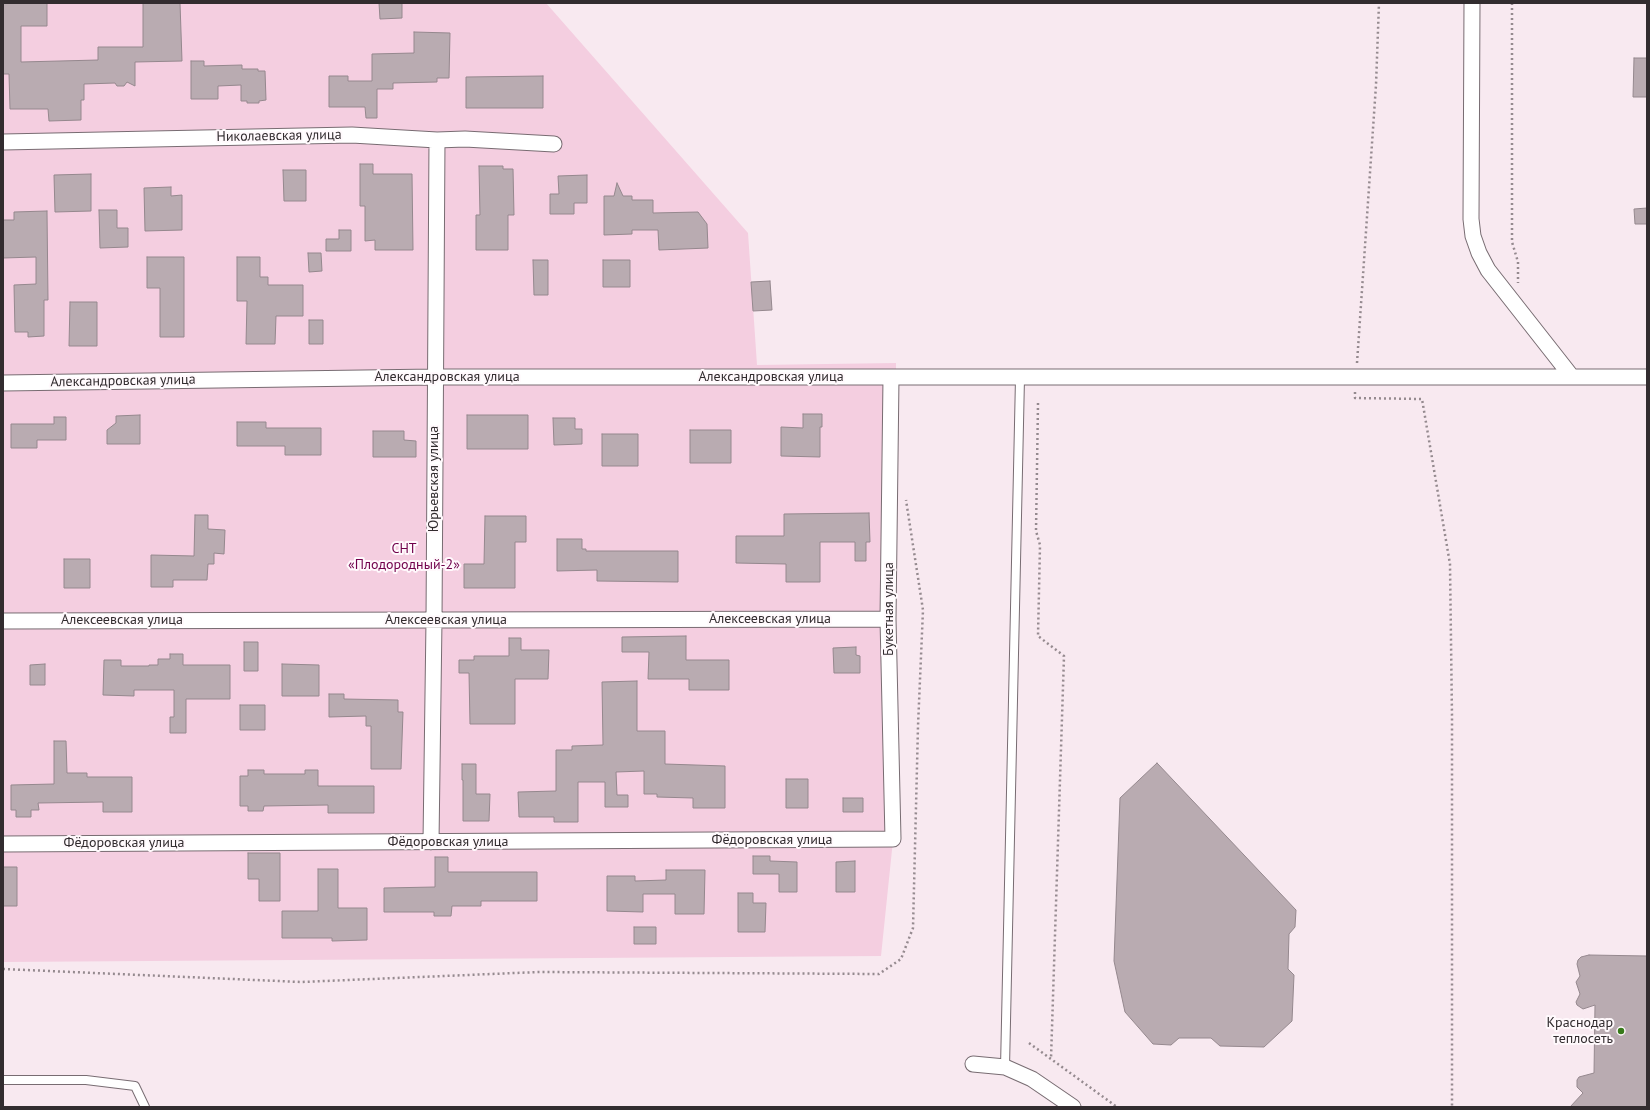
<!DOCTYPE html>
<html>
<head>
<meta charset="utf-8">
<style>
  body { margin:0 }
  #map { position:relative; width:1650px; height:1110px; overflow:hidden; background:#f8e9f0; font-family:"PT Sans",sans-serif }
  canvas { display:block }
  .frame { position:absolute; inset:0; border:4px solid #322c2f; pointer-events:none }
</style>
</head>
<body>
<div id="map">
<canvas width="1650" height="1110"></canvas>
<div class="frame"></div>
</div>
<script>
const context = document.querySelector('canvas').getContext('2d');
context.lineJoin = 'round';
function fill(path, color) {
  context.fillStyle = color;
  context.fill(path, 'evenodd');
}
function poly(rows) {
  const path = new Path2D();
  for (const r of rows) {
    path.moveTo(r[0], r[1]);
    for (let i = 2; i < r.length; i += 2) path.lineTo(r[i], r[i + 1]);
  }
  return path;
}
function trace(path, color, width, dash) {
  context.strokeStyle = color;
  context.lineWidth = width;
  context.lineCap = dash ? 'butt' : 'round';
  context.setLineDash(dash || []);
  context.stroke(path);
}
function drawText(font, color, halo, rows, align = 'center') {
  context.font = font + ' "PT Sans",sans-serif';
  context.lineWidth = 4;
  context.setLineDash([]);
  context.textBaseline = 'middle';
  context.strokeStyle = halo;
  context.fillStyle = color;
  for (const [text, x, y, turn = 0] of rows) {
    context.save();
    context.translate(x, y);
    context.rotate((+turn || 0) * Math.PI / 180);
    context.textAlign = isNaN(turn) ? turn : align;
    if (halo) context.strokeText(text, 0, 0);
    context.fillText(text, 0, 0);
    context.restore();
  }
}
fill(poly([
  [3,3,546,3,748,233,757,365,896,363,895,821,881,956,3,962]
]), '#f4cee0');
const building = poly([
  [3,3,47,3,47,26,21,26,21,62,98,60,98,47,143,47,143,3,180,3,182,61,135,62,135,86,127,82,124,86,117,86,115,83,84,84,84,100,81,100,81,120,49,121,48,109,10,109,9,74,3,74,3,3],
  [379,3,402,3,402,18,380,19,379,3],
  [414,32,450,33,449,78,437,78,437,82,393,83,393,89,377,89,377,118,366,118,365,107,329,107,329,76,348,76,348,81,372,81,372,54,414,53,414,32],
  [1634,58,1647,58,1647,97,1633,97,1634,58],
  [191,61,204,61,204,66,242,65,242,69,258,69,258,71,265,71,266,100,259,101,259,103,247,103,247,101,241,101,241,85,218,86,218,99,191,99,191,61],
  [543,76,543,108,466,108,466,77,543,76],
  [360,164,373,164,373,174,412,174,413,250,375,250,375,240,365,241,365,206,360,206,360,164],
  [479,166,503,166,503,169,513,169,514,215,508,215,508,250,476,250,476,215,480,215,479,166],
  [283,170,306,170,306,201,284,201,283,170],
  [91,174,91,211,55,212,54,175,91,174],
  [587,175,587,203,574,203,574,214,550,214,550,194,559,194,558,176,587,175],
  [617,183,623,196,632,196,632,200,653,200,653,213,698,212,707,224,708,248,659,250,658,230,632,230,632,234,604,235,604,196,614,196,617,183],
  [171,187,171,196,182,195,182,230,145,231,144,188,171,187],
  [1647,208,1647,224,1635,224,1634,209,1647,208],
  [99,210,117,210,117,228,128,228,128,247,100,248,99,210],
  [47,211,48,300,44,300,44,336,28,337,28,332,15,332,14,285,36,284,36,257,3,258,3,220,14,220,14,212,47,211],
  [339,230,351,230,351,251,326,251,326,239,339,239,339,230],
  [308,253,321,253,322,271,309,272,308,253],
  [147,257,184,257,184,337,160,337,160,288,147,288,147,257],
  [237,257,260,257,260,277,268,277,268,285,303,285,303,316,276,316,275,344,246,344,247,301,237,301,237,257],
  [533,260,548,260,548,295,534,295,533,260],
  [603,260,630,260,630,287,603,287,603,260],
  [770,281,772,310,753,311,751,282,770,281],
  [70,302,97,302,97,346,69,346,70,302],
  [309,320,323,320,323,344,309,344,309,320],
  [803,414,822,414,822,427,820,427,820,457,781,456,781,427,803,428,803,414],
  [140,415,140,444,107,444,107,430,116,423,116,416,140,415],
  [467,415,528,415,528,449,467,449,467,415],
  [54,417,66,417,66,440,37,440,37,448,11,448,11,424,54,424,54,417],
  [553,418,575,418,575,429,582,429,582,444,554,445,553,418],
  [237,422,266,422,266,428,321,428,321,455,285,455,285,446,237,446,237,422],
  [690,430,731,430,731,463,690,463,690,430],
  [373,431,404,431,404,440,416,441,416,457,373,457,373,431],
  [602,434,638,434,638,466,602,466,602,434],
  [869,513,870,542,866,542,866,561,855,561,855,542,820,542,820,582,786,582,786,564,736,563,736,536,784,536,784,514,869,513],
  [195,515,208,515,208,529,225,530,224,554,214,553,214,564,208,564,207,580,173,580,173,587,151,587,151,555,194,556,195,515],
  [485,516,526,516,526,542,515,542,515,588,464,588,464,564,484,564,485,516],
  [557,539,582,539,582,549,586,549,586,551,678,551,678,582,597,581,597,570,557,571,557,539],
  [64,559,90,559,90,588,64,588,64,559],
  [686,636,686,660,729,660,729,690,689,690,689,679,648,679,649,652,622,652,622,637,686,636],
  [509,638,521,638,521,650,549,650,548,679,515,679,515,724,470,724,469,673,459,673,459,660,474,660,474,656,509,656,509,638],
  [244,642,258,642,258,671,244,671,244,642],
  [856,647,856,655,860,656,860,673,834,673,833,648,856,647],
  [170,654,183,654,183,665,230,665,230,699,186,699,186,733,170,733,170,717,174,717,174,690,134,690,134,696,103,695,104,660,121,660,121,666,149,666,149,665,158,665,158,659,170,659,170,654],
  [45,664,45,685,30,685,30,665,45,664],
  [282,664,319,665,319,696,282,696,282,664],
  [637,681,637,731,665,731,665,764,725,766,725,808,693,808,693,798,657,797,657,794,644,794,644,771,616,772,617,795,628,795,628,807,605,807,605,782,578,782,578,822,554,822,554,817,519,817,518,792,556,791,556,750,572,750,572,746,603,745,602,682,637,681],
  [329,694,344,694,344,699,398,700,398,712,403,712,401,769,371,769,371,726,366,726,366,716,329,717,329,694],
  [240,705,265,705,265,730,240,730,240,705],
  [54,741,66,741,67,773,87,773,87,777,132,777,132,812,103,812,103,802,38,803,39,810,31,810,31,817,16,817,16,810,11,810,11,785,54,784,54,741],
  [1157,763,1296,910,1295,927,1289,934,1288,969,1294,975,1292,1021,1264,1047,1220,1046,1211,1038,1179,1038,1171,1045,1153,1044,1125,1012,1114,961,1120,798,1157,763],
  [462,764,476,764,476,794,490,794,489,821,463,821,463,780,462,780,462,764],
  [248,770,264,770,264,774,305,774,305,770,318,770,318,786,374,786,374,813,328,813,328,805,264,806,263,811,248,811,248,806,240,806,240,776,248,776,248,770],
  [786,779,808,779,808,808,786,808,786,779],
  [843,798,863,798,863,812,843,812,843,798],
  [248,853,280,853,280,901,259,901,259,879,248,879,248,853],
  [753,856,770,856,770,861,797,862,797,892,779,892,779,874,753,874,753,856],
  [435,857,448,857,448,872,537,872,537,901,481,901,481,906,452,906,451,916,434,916,434,912,384,912,384,888,435,887,435,857],
  [855,861,855,892,836,892,836,862,855,861],
  [3,867,17,867,17,906,3,906,3,867],
  [318,869,338,869,338,908,367,908,367,940,332,941,332,938,282,938,282,911,318,911,318,869],
  [666,870,705,870,704,914,675,914,675,894,643,894,643,912,607,911,607,876,635,876,635,881,666,880,666,870],
  [738,893,753,893,753,903,766,903,765,932,738,932,738,893],
  [634,927,656,927,656,944,634,944,634,927],
  [1589,955,1647,956,1647,1107,1570,1107,1583,1093,1577,1087,1577,1080,1579,1077,1594,1073,1595,1005,1583,1009,1577,1005,1576,1002,1580,994,1576,982,1580,976,1577,964,1578,960,1581,957,1589,955]
]);
fill(building, '#b9abb1');
trace(building, '#95888e', 1);
const lane = poly([
  [1005,1067,1020,378],
  [3,1080,86,1080,135,1086,145,1107]
]);
const street = poly([
  [1472,3,1471,219,1473,236,1479,253,1488,270,1572,377],
  [3,142,352,135,437,140,465,139,554,144],
  [3,383,435,377,1647,377],
  [3,621,888,619],
  [431,842,434,620,437,140],
  [3,844,893,839,888,619,891,378],
  [973,1064,1005,1067,1032,1079,1073,1107]
]);
trace(lane, '#786c72', 10);
trace(street, '#786c72', 17);
trace(poly([
  [1512,3,1512,242,1518,262,1518,283],
  [1357,363,1376,85,1379,3],
  [1355,392,1355,398,1422,399,1450,564,1452,716,1452,1107],
  [1038,403,1036,531,1040,545,1038,636,1064,656,1051,1059],
  [3,969,301,982,539,972,879,974,901,959,913,928,918,726,923,610,906,500],
  [1029,1043,1117,1107]
]), '#958a8f', 2.5, [2, 3]);
trace(lane, '#fff', 8);
trace(street, '#fff', 15);
for (const [x, y, r, color] of [
  [1621,1031,4,"#377a1a"]
]) {
  const dot = new Path2D();
  dot.arc(x, y, r, 0, 2 * Math.PI);
  context.fillStyle = color;
  context.fill(dot);
  trace(dot, '#fff9fc', 1.5);
}
drawText('14px', '#322c2f', '#fff9fc', [
  ["Николаевская улица",279,136,-1],
  ["Александровская улица",447,377],
  ["Александровская улица",771,377],
  ["Александровская улица",123,381,-1],
  ["Юрьевская улица",434,479,-90],
  ["Букетная улица",889,609,-90],
  ["Алексеевская улица",770,619],
  ["Алексеевская улица",122,620],
  ["Алексеевская улица",446,620],
  ["Фёдоровская улица",772,840],
  ["Фёдоровская улица",448,842],
  ["Фёдоровская улица",124,843]
]);
drawText('14px', '#70004b', '#fff9fc', [
  ["СНТ",404,549],
  ["«Плодородный-2»",404,565]
]);
drawText('14px', '#322c2f', '#fff9fc', [
  ["Краснодар",1613,1023],
  ["теплосеть",1613,1039]
], 'right');
</script>
</body>
</html>
